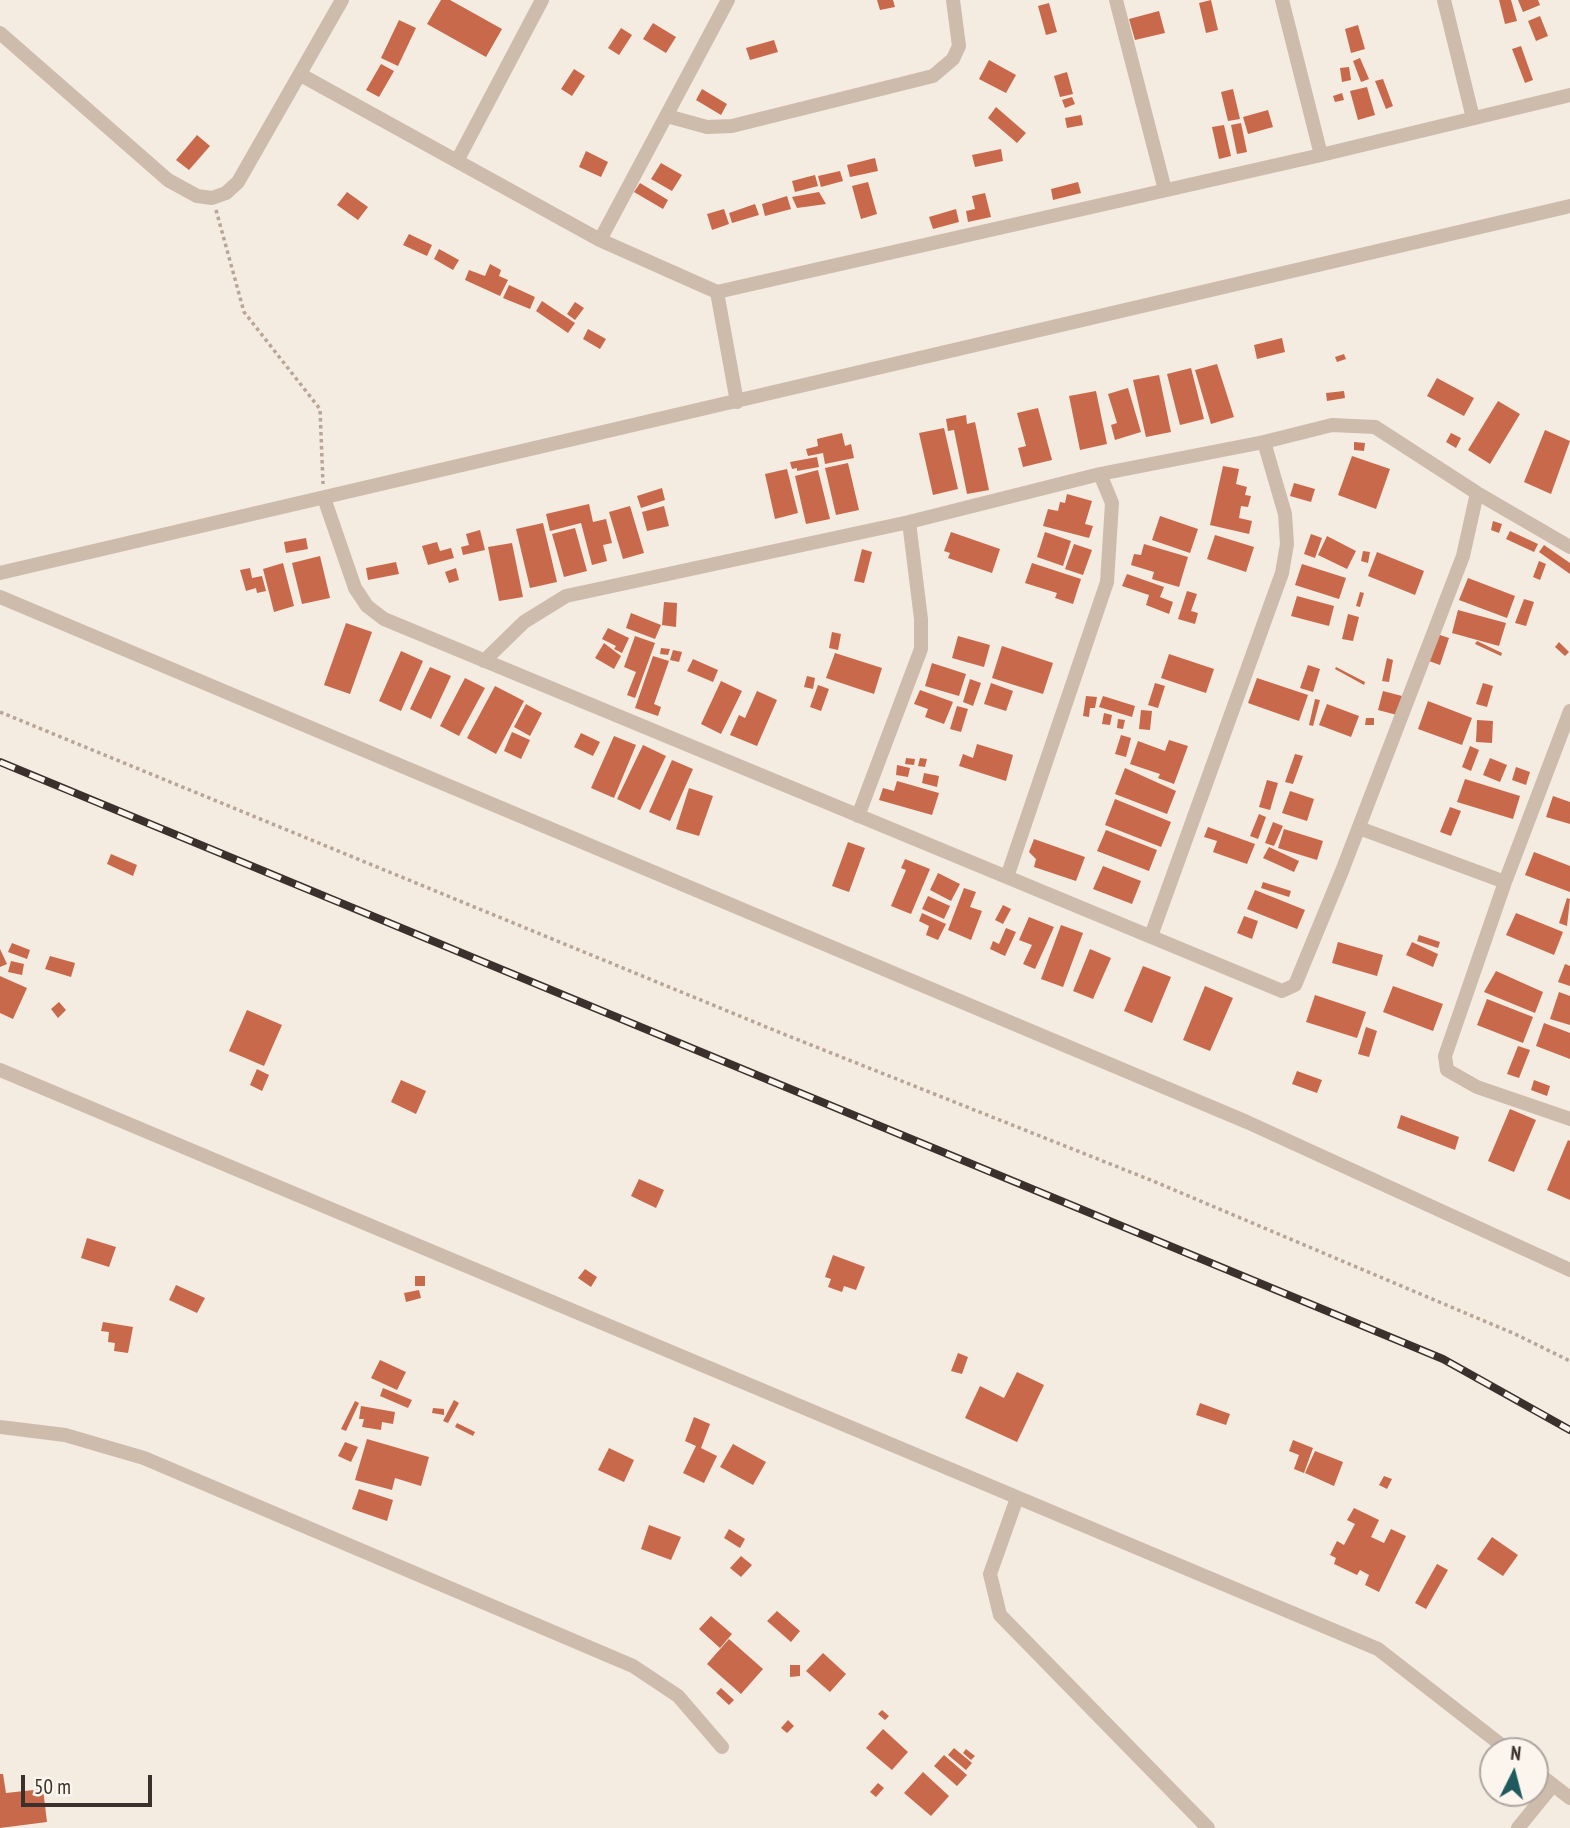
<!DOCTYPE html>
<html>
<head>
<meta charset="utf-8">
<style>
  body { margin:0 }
  #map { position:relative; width:1570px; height:1828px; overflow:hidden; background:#f4ebe1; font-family:"PT Sans Narrow",sans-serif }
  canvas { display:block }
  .north { position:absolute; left:1479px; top:1737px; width:70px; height:70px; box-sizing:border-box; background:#fbf5ee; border:2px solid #aea6a0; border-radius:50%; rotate:6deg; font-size:19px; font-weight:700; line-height:28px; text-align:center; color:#3b302b }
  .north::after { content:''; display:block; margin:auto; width:24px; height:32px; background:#1f5a5e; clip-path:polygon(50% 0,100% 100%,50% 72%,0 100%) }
  .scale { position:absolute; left:21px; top:1775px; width:131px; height:32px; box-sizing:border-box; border:4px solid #3b302b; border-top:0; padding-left:9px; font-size:21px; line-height:24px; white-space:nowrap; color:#3b302b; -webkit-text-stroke:5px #fbf5ee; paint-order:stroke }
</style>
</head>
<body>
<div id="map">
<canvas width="1570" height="1828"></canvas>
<div class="north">N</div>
<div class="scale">50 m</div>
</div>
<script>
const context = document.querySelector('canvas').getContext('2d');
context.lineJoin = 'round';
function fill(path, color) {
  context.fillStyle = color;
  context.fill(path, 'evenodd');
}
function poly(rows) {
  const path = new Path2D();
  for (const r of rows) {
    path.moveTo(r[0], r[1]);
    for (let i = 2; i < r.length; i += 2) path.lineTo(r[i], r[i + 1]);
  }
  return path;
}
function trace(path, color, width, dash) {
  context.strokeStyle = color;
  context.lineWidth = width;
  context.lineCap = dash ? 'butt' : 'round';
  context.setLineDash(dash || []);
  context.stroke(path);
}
fill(poly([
  [441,0,450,0,502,29,486,57,427,24],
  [877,0,893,0,895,7,880,10],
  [1211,0,1218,30,1206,33,1199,3],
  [1499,0,1511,0,1517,21,1505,24],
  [1518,0,1538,0,1540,5,1523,12],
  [1049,3,1057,32,1046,35,1038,6],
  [1159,11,1165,33,1135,40,1129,19],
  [1540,16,1548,36,1536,41,1528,21],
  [399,20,416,28,398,66,381,58],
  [653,23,676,37,666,53,643,39],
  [1358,25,1365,49,1351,53,1345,29],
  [621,28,632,35,619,55,608,48],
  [774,40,778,52,750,60,746,48],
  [1521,46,1533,80,1525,83,1512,49],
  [1360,58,1369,79,1361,82,1353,61],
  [989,60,1016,75,1006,93,979,79],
  [381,64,394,71,379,97,366,90],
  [1349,67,1351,80,1342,82,1340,68],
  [574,69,585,76,572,96,561,89],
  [1067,72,1073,94,1060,97,1054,76],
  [1383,79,1393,106,1386,109,1375,81],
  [1367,87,1375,115,1358,120,1350,91],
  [702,89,727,104,721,115,696,100],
  [1233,89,1240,119,1228,121,1221,92],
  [1342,93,1344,100,1335,102,1333,96],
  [1072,97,1075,104,1065,108,1062,100],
  [996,107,1026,133,1017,143,988,118],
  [1268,110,1273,127,1248,134,1243,117],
  [1081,115,1083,125,1067,128,1065,118],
  [1241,123,1247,152,1237,154,1231,125],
  [1224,125,1231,156,1219,159,1212,127],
  [197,135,210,146,189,170,176,160],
  [1001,149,1003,161,975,167,972,155],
  [586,151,608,162,601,177,579,167],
  [875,158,878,171,850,177,847,165],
  [661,163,682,175,672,191,651,179],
  [840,171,843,181,821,187,818,176],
  [815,175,818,186,795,192,792,181],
  [868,182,877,214,861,219,852,186],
  [1078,182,1081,193,1053,200,1051,189],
  [640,183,668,200,663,209,634,192],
  [347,192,368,207,358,220,337,205],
  [819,192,826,204,797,208,792,197],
  [985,193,991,217,968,222,966,211,975,209,972,196],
  [787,196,791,209,765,216,762,204],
  [755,204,759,215,732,223,729,213],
  [724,209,729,224,712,230,707,214],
  [956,209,959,222,933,229,929,217],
  [409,234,432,245,427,256,403,245],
  [439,249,459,260,453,270,434,259],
  [490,264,501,270,499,276,508,280,500,296,465,280,469,270,485,276],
  [509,285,535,297,530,309,503,298],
  [542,301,575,323,568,333,536,311],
  [575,302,584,308,575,320,567,314],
  [588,329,606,339,600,349,583,339],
  [1282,338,1285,352,1257,359,1254,345],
  [1344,354,1346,359,1337,362,1335,357],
  [1217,364,1234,417,1211,424,1195,370],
  [1191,368,1204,419,1180,425,1167,374],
  [1159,375,1171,432,1146,437,1133,380],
  [1437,378,1474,398,1464,416,1427,396],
  [1128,388,1141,432,1115,440,1111,425,1117,423,1108,394],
  [1096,391,1107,444,1080,450,1069,396],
  [1344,391,1345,398,1327,401,1326,393],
  [1498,401,1520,414,1490,464,1468,450],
  [1038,408,1052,460,1023,467,1018,448,1026,446,1017,413],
  [966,415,967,424,975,422,989,490,967,494,954,430,948,431,946,419],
  [944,428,958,489,933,495,919,433],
  [1545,430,1570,441,1551,494,1524,482],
  [842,433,845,446,851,444,854,458,825,464,823,453,808,456,806,449,818,446,817,439],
  [1451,433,1461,438,1456,448,1446,442],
  [1354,442,1365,443,1364,451,1354,450],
  [1352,456,1390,469,1376,509,1338,495],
  [817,457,819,467,797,471,797,468,792,469,790,462],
  [848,463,859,510,836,515,825,468],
  [1223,466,1239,469,1236,484,1247,487,1245,495,1251,496,1248,507,1241,506,1239,518,1252,521,1249,534,1210,525],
  [787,469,798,513,775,519,765,474],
  [818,470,830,519,806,524,795,476],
  [1294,483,1315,489,1311,502,1290,496],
  [662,488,665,500,641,508,637,496],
  [1067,494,1092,501,1085,524,1093,526,1089,538,1043,526,1048,509,1058,511,1060,502,1065,503],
  [589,504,593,522,606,519,612,543,603,545,607,561,592,565,581,523,550,531,546,514],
  [630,506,644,553,623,559,609,512],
  [664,506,669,526,647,531,642,512],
  [1160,516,1198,529,1190,553,1152,540],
  [1493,521,1502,524,1499,533,1491,530],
  [543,523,557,582,530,588,516,529],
  [575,528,587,571,564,577,552,534],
  [480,530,485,550,463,555,461,547,469,545,466,534],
  [1510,531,1538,544,1534,552,1506,539],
  [951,532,1000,549,992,573,948,558,950,553,944,551],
  [1045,532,1071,541,1063,566,1037,557],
  [1311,534,1322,538,1315,558,1304,554],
  [1215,535,1254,547,1246,572,1207,559],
  [1327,536,1356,551,1347,569,1318,555],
  [306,538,308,549,286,553,284,542],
  [437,542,440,551,451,548,454,558,428,565,422,546],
  [512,543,523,597,499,601,488,547],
  [1074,544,1092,550,1083,575,1065,569],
  [1144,544,1188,557,1179,587,1152,579,1154,572,1131,565,1134,554,1141,555],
  [1544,545,1570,563,1570,574,1539,552],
  [862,549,872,552,864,583,854,581],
  [1363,551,1370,552,1368,563,1361,561],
  [1377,552,1424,571,1415,595,1368,576],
  [320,556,330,598,302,604,292,563],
  [1539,561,1546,564,1540,580,1533,577],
  [396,562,399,574,368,580,366,568],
  [283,563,294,606,274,612,263,569],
  [1032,563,1081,579,1073,604,1055,598,1057,593,1025,583],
  [1302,564,1346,578,1339,599,1295,585],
  [250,568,252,578,262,576,266,591,257,593,256,588,246,591,240,570],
  [456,568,459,580,449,583,445,572],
  [1127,574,1164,587,1160,597,1173,602,1169,614,1146,605,1149,595,1122,586],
  [1468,578,1515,596,1507,618,1459,600],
  [1187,591,1197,594,1191,611,1198,613,1195,624,1178,619],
  [1360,592,1364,593,1360,607,1356,606],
  [1297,596,1334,606,1329,626,1291,616],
  [1524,599,1534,602,1526,626,1515,623],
  [664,602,677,603,676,627,662,625],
  [1458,610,1506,623,1499,646,1452,633],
  [631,613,661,625,655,639,626,628],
  [1348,614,1359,617,1353,641,1342,639],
  [346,623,372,632,350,694,324,685],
  [608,628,629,638,622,653,614,649,616,646,602,639],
  [832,632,841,634,838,650,829,648],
  [1437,634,1449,638,1440,665,1429,661],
  [635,636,655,643,635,698,627,695,636,672,624,667],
  [958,636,990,645,984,667,952,658],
  [1477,641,1502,653,1501,656,1475,644],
  [1559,642,1569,652,1565,656,1555,647],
  [604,643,621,656,614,669,595,658],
  [1002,646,1053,663,1043,694,992,678],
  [661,648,670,649,668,655,660,654],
  [673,650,682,652,679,662,670,660],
  [401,651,423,661,401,711,379,701],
  [835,653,882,668,874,694,826,678],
  [1169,654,1214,669,1206,693,1161,678],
  [653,656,669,661,654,704,661,707,658,716,635,708],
  [1387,658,1393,660,1389,682,1382,681],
  [693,659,718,670,713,682,687,671],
  [932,663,966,674,959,696,925,686],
  [1308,665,1320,669,1313,692,1300,688],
  [430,667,451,676,431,719,410,709],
  [1336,667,1365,682,1364,685,1335,669],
  [807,676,815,678,813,689,804,687],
  [465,678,485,688,459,736,440,726],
  [1257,678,1308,695,1299,721,1248,703],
  [970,679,981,683,973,706,963,702],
  [721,681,742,691,721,734,701,724],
  [991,683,1013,691,1006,711,984,704],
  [1155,683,1165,686,1158,708,1148,705],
  [1483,683,1493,686,1487,707,1476,704],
  [818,685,829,689,821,711,810,707],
  [495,686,524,701,496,754,467,738],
  [920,690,953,702,944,724,925,717,928,709,914,704],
  [757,691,777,700,757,746,730,735,739,715,745,718],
  [1383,691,1402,696,1397,715,1378,710],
  [1086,696,1097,697,1095,708,1090,708,1089,717,1083,716],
  [1103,696,1135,706,1132,717,1099,707],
  [1315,699,1320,700,1313,726,1309,725],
  [1428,701,1472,718,1462,745,1418,729],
  [526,704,542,713,530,736,514,727],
  [1327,704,1359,716,1351,737,1319,725],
  [957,706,968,709,961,732,950,729],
  [1141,710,1152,711,1150,730,1139,729],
  [1104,713,1112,715,1110,725,1102,724],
  [1366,718,1374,718,1374,725,1365,725],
  [1118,719,1125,720,1123,729,1117,728],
  [1477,720,1493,721,1492,743,1476,742],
  [512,732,530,740,521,759,504,751],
  [581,733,600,742,593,756,574,747],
  [1121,735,1131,738,1126,757,1115,754],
  [614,736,636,745,614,798,591,788],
  [1169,740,1188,746,1174,784,1158,778,1160,774,1130,764,1138,741,1165,751],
  [977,744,1013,755,1006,781,959,766,963,754,973,758],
  [643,745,666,756,640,810,617,799],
  [1470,746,1479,750,1471,771,1462,767],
  [1295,754,1303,756,1293,784,1285,782],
  [906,758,915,759,914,765,905,764],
  [920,758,927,759,925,767,918,766],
  [1490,758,1507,765,1500,782,1483,775],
  [672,760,693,769,670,821,649,812],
  [897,765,910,768,908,777,896,775],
  [1516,767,1530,772,1526,785,1512,780],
  [1125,768,1176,791,1167,814,1115,794],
  [924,773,939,776,937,787,922,783],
  [1465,779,1520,796,1513,819,1457,802],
  [1267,780,1278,783,1270,810,1259,807],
  [897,781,939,793,932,815,879,800,883,788,894,791],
  [689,788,713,796,699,836,676,829],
  [1290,791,1314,799,1307,821,1282,813],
  [1553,796,1570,802,1570,824,1546,817],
  [1115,799,1171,822,1161,847,1105,825],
  [1450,807,1461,811,1451,836,1440,832],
  [1259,814,1266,817,1258,839,1250,836],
  [1273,822,1283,826,1274,846,1265,843],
  [1208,827,1255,844,1247,864,1213,852,1217,841,1204,837],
  [1284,829,1323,841,1317,860,1278,848],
  [1106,830,1157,850,1149,871,1097,851],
  [1034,839,1085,857,1076,881,1034,867,1036,859,1029,852],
  [848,842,865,848,849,892,832,886],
  [1269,847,1299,861,1294,872,1263,858],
  [1534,852,1570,866,1570,892,1525,875],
  [111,854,137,865,133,876,107,864],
  [905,859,930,869,911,914,891,906,906,870,901,868],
  [1103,866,1141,881,1132,904,1093,889],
  [938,873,960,884,951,901,930,890],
  [1263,882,1291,891,1289,897,1261,888],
  [964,888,976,892,970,907,982,911,971,940,948,930],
  [1255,890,1305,910,1297,929,1247,909],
  [928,896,950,906,944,919,922,909],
  [1567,898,1570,899,1567,926,1559,923],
  [1003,905,1011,909,1003,924,995,920],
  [922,913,946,924,938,940,926,935,929,926,919,921],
  [1516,913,1563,932,1554,955,1506,935],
  [1244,916,1258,921,1252,939,1237,933],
  [1029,917,1054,927,1035,969,1023,964,1032,945,1019,940],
  [1061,925,1083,933,1063,987,1041,979],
  [1006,928,1016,932,1005,956,990,949,993,941,999,944],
  [1419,935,1440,942,1438,948,1417,941],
  [1338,942,1383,955,1377,976,1332,963],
  [1412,942,1438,954,1433,967,1406,955],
  [12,943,30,950,27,959,8,952],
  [0,949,7,964,0,967],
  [1090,949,1111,958,1093,999,1073,991],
  [50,956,75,963,71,977,45,969],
  [11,961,24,964,22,975,8,972],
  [1565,964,1570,966,1570,986,1558,982],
  [1143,966,1171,977,1152,1023,1124,1011],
  [1496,971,1543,992,1535,1013,1484,992],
  [0,976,27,988,13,1019,0,1013],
  [1205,986,1233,998,1210,1051,1183,1040],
  [1393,986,1443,1004,1433,1031,1383,1012],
  [1559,992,1570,996,1570,1025,1550,1019],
  [1315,995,1366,1012,1357,1038,1306,1022],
  [1487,999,1533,1017,1523,1043,1477,1025],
  [59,1002,66,1010,58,1018,51,1009],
  [247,1010,282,1025,264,1066,229,1051],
  [1544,1023,1570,1033,1570,1059,1536,1046],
  [1366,1027,1377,1031,1369,1057,1358,1054],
  [1518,1046,1530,1050,1519,1078,1507,1074],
  [257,1069,269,1075,262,1091,250,1085],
  [1297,1071,1322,1080,1317,1093,1292,1084],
  [401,1080,426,1091,416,1114,391,1102],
  [1534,1080,1550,1086,1547,1096,1531,1090],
  [1510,1109,1536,1120,1514,1172,1488,1161],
  [1401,1115,1459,1137,1455,1150,1397,1128],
  [1568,1140,1570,1141,1570,1200,1547,1190],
  [639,1179,664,1190,656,1208,631,1196],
  [87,1238,116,1247,109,1267,81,1258],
  [833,1255,865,1267,856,1290,844,1286,842,1292,828,1287,831,1279,825,1277],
  [585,1269,597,1277,591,1287,578,1278],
  [415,1276,425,1276,425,1286,415,1286],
  [176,1285,205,1298,197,1313,169,1300],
  [419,1290,421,1298,406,1302,404,1293],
  [103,1322,133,1327,128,1353,114,1351,115,1343,108,1342,109,1332,101,1331],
  [958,1353,968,1357,962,1374,951,1371],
  [380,1360,406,1372,397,1390,371,1378],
  [1017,1372,1044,1385,1017,1442,965,1418,980,1386,1004,1398],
  [383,1388,412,1400,408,1408,380,1396],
  [454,1400,459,1403,448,1423,443,1421],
  [355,1401,359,1403,346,1431,341,1429],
  [1200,1403,1230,1414,1226,1425,1196,1415],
  [361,1406,395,1412,393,1424,382,1422,381,1430,362,1427,364,1419,359,1419],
  [433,1408,444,1409,444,1415,432,1413],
  [694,1417,710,1424,701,1448,717,1456,704,1483,683,1473,696,1446,685,1441],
  [457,1423,475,1432,473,1436,455,1427],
  [367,1439,429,1457,421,1486,395,1478,392,1490,355,1480],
  [1293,1440,1313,1448,1304,1473,1294,1469,1299,1455,1289,1451],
  [345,1442,358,1447,351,1462,338,1456],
  [733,1444,766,1462,753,1485,720,1467],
  [609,1448,634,1460,624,1482,598,1470],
  [1315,1451,1343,1462,1334,1486,1305,1473],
  [1384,1476,1392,1479,1387,1489,1379,1485],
  [359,1489,393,1500,387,1521,352,1509],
  [1354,1508,1379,1520,1371,1537,1384,1543,1391,1529,1406,1536,1379,1592,1365,1585,1369,1575,1360,1570,1357,1575,1334,1564,1336,1558,1330,1555,1337,1541,1344,1545,1355,1524,1347,1520],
  [649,1525,681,1537,671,1560,641,1549],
  [729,1529,745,1539,740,1548,724,1538],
  [1492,1537,1518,1555,1503,1576,1477,1559],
  [741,1556,752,1565,741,1577,730,1568],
  [1437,1564,1448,1570,1426,1609,1415,1603],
  [777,1611,800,1631,791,1642,767,1621],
  [711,1616,732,1634,720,1648,699,1629],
  [729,1639,763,1669,741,1694,707,1664],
  [823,1653,846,1674,830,1692,806,1671],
  [790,1665,800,1665,800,1676,790,1677],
  [721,1688,734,1700,729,1705,716,1693],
  [882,1710,889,1716,885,1720,878,1714],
  [788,1720,794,1726,787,1733,781,1728],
  [883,1729,908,1752,892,1770,866,1748],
  [954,1748,972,1763,966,1770,948,1755],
  [966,1749,975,1756,971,1760,963,1753],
  [944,1755,967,1775,957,1786,934,1766],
  [923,1772,949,1796,931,1816,904,1793],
  [0,1774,3,1774,6,1793,43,1789,47,1822,0,1828],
  [878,1783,884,1788,876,1797,870,1792]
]), '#c8694b');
trace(poly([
  [216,210,244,312,320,409,323,484],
  [0,712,781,1033,1153,1181,1515,1334,1570,1361]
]), '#b9a596', 3.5, [3.5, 3.5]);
trace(poly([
  [1116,0,1165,190],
  [1282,0,1321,155],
  [1444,0,1473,118],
  [0,33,168,180,197,196,212,198,226,193,238,182,342,0],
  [301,75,600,240,717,292,1321,155,1570,95],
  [667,116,707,127,732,126,933,76,953,59,959,46,953,0],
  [457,161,542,0],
  [600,240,728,0],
  [717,292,737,402],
  [324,498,355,588,367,606,384,619,1282,991,1295,985,1342,871,1463,556,1477,493],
  [0,573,1570,206],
  [0,597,1247,1122,1570,1270],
  [484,661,524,622,566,596,909,522,1100,474,1264,442,1332,425,1375,427,1477,493,1570,547],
  [858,816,921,649,921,619,909,522],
  [1359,828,1505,882,1570,711],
  [1007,877,1107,582,1112,503,1100,474],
  [1505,882,1445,1056,1447,1070,1477,1087,1570,1119],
  [1151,936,1282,573,1287,544,1285,514,1264,442],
  [0,1070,1378,1649,1509,1751],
  [0,1427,65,1435,144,1458,633,1666,678,1696,722,1747],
  [1017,1498,990,1574,1000,1615,1208,1828],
  [1535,1771,1570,1798],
  [1518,1828,1553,1785]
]), '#cdbbac', 14);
const rail = poly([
  [0,762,1443,1359,1570,1430]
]);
trace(rail, '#3b302b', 8);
trace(rail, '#fbf5ee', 5, [16]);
</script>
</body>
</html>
